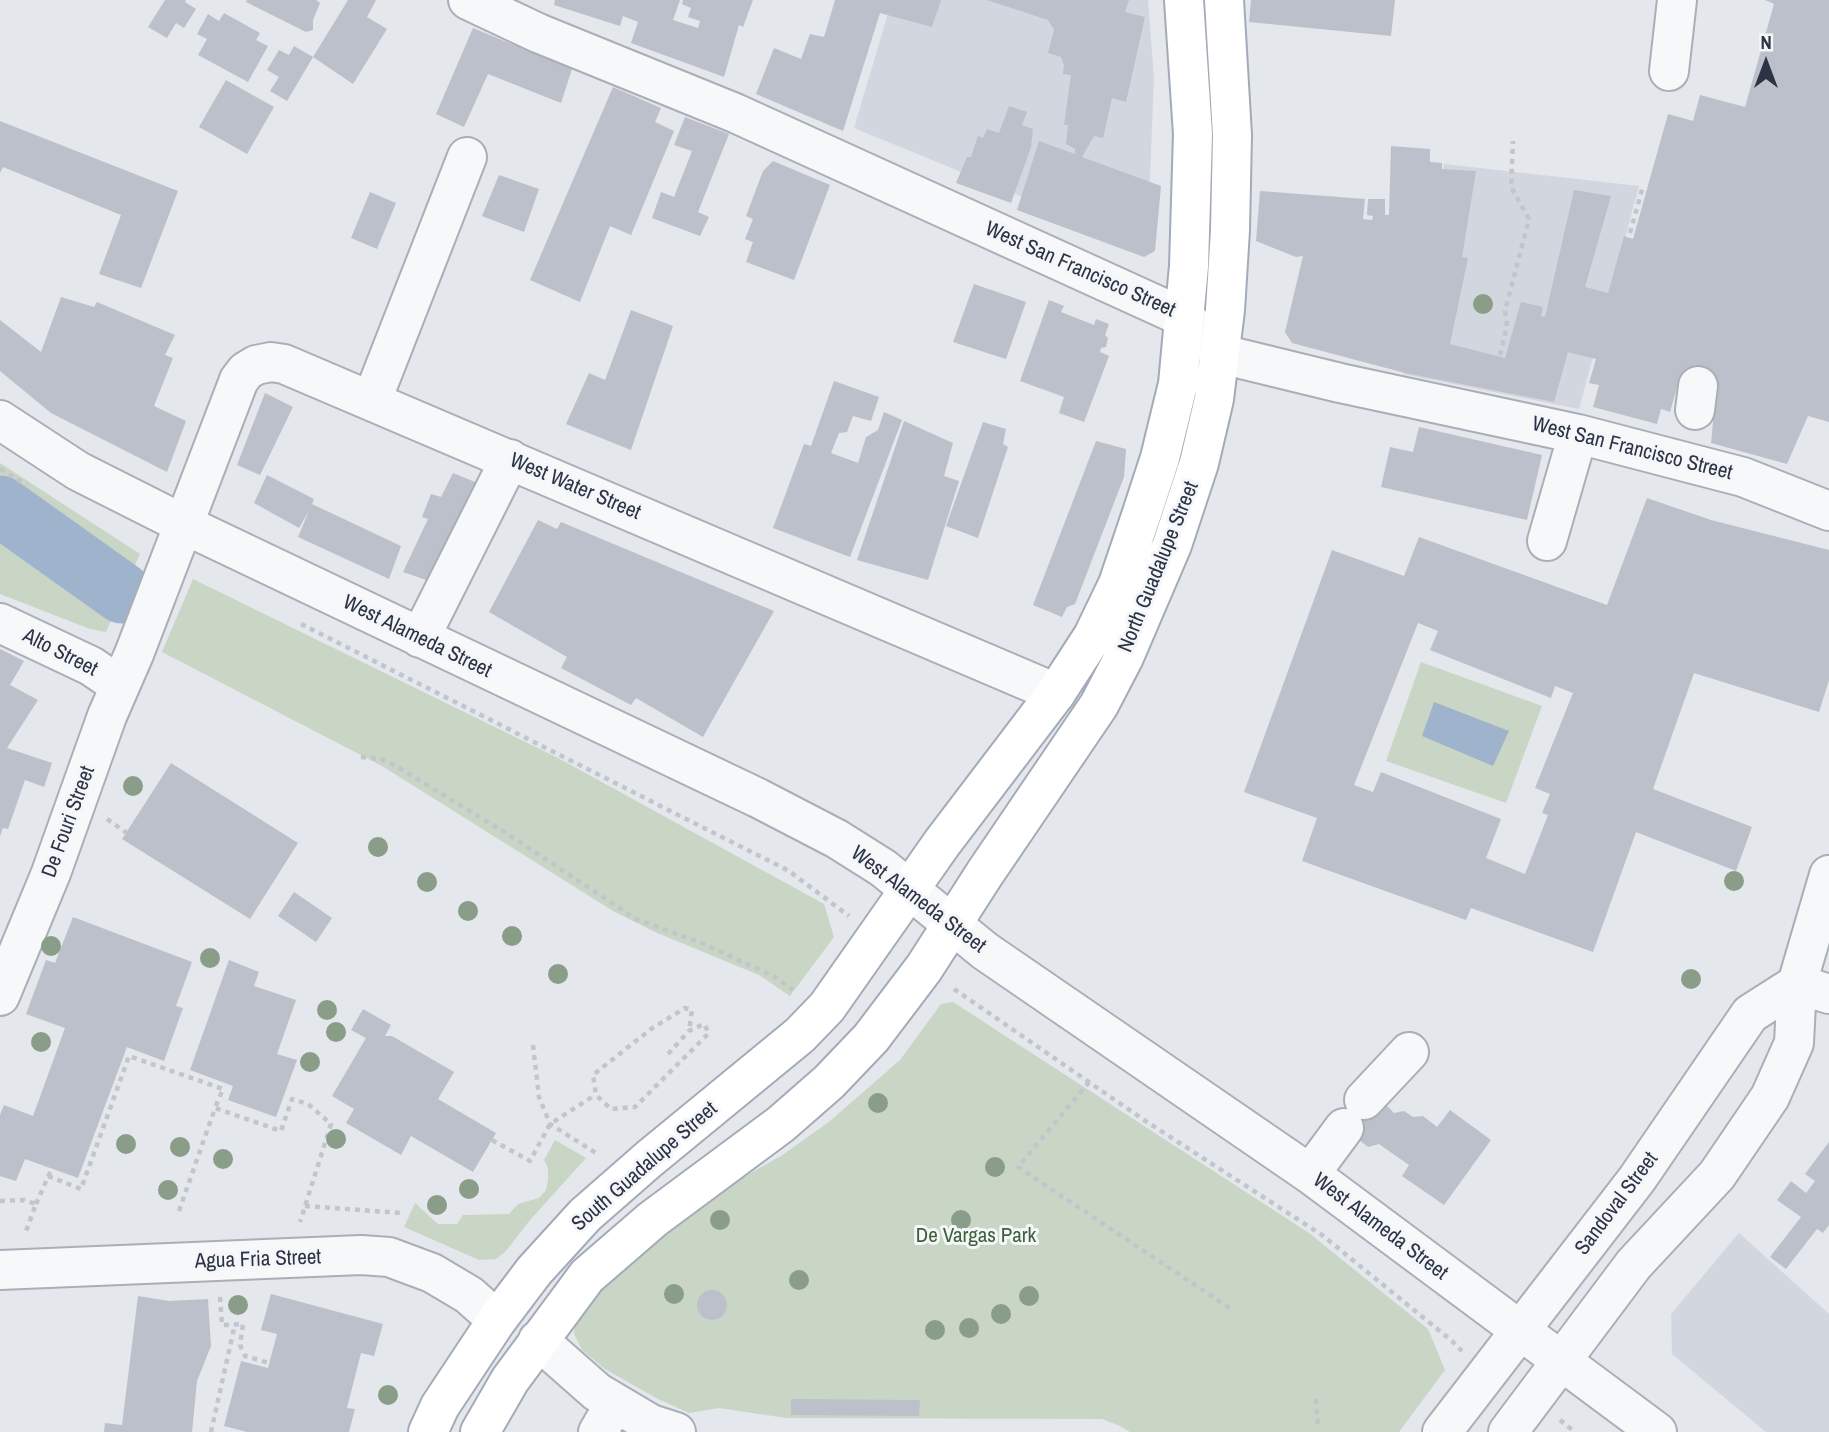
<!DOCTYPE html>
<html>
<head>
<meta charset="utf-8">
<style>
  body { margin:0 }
  #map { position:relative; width:1829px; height:1432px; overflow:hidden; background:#e4e7ec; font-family:"Archivo Narrow",sans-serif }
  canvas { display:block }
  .north { position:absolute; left:1731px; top:28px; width:70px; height:70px; -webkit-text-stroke:5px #f4f6f9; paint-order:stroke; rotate:0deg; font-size:19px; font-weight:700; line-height:28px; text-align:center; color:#2b3445 }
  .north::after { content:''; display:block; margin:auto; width:24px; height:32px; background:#2b3445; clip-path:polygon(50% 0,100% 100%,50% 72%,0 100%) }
</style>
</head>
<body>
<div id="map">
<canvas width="1829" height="1432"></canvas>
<div class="north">N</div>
</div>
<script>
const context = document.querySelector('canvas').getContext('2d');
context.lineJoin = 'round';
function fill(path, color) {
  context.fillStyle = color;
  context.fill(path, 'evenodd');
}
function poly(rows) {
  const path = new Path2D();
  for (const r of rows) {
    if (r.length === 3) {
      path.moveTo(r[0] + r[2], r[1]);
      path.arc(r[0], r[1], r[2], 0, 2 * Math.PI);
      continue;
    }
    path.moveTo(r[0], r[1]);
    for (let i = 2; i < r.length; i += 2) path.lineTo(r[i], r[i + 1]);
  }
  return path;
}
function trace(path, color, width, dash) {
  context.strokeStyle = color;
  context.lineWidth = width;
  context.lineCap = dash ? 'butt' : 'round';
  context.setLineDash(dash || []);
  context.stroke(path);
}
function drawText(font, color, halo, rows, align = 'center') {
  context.font = font + ' "Archivo Narrow",sans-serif';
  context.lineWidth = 6;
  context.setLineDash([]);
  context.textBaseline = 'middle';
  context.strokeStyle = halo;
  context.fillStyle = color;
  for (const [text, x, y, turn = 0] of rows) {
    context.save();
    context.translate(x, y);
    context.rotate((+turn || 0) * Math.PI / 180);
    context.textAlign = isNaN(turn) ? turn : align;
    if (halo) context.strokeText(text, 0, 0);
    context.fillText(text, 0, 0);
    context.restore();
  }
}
fill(poly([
  [892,0,1148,0,1154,79,1147,248,854,128],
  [1444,164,1639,186,1579,409,1403,374],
  [1739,1233,1829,1314,1829,1432,1766,1432,1672,1354,1671,1314]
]), '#d2d6de');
fill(poly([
  [0,463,140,554,106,632,90,629,0,594],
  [193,579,558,758,824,904,834,937,790,996,759,975,655,932,613,911,382,766,162,652],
  [1421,662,1542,706,1506,803,1386,761],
  [953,1002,1309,1233,1428,1329,1445,1370,1399,1432,1130,1432,1120,1426,1102,1419,786,1418,719,1408,689,1413,656,1398,605,1369,582,1350,574,1334,576,1312,690,1207,781,1156,830,1121,900,1060,941,1004],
  [555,1140,586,1158,530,1220,506,1251,496,1259,479,1260,404,1227,415,1203,438,1224,457,1224,463,1215,509,1214,518,1204,539,1198,546,1190,548,1180,548,1168,544,1160]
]), '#c9d6c5');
fill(poly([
  [1434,702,1509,731,1493,766,1422,736]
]), '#9fb4cc');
trace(poly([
  [0,506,122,593]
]), '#9fb4cc', 61);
fill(poly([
  [165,0,186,0,185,2,196,9,184,28,176,23,167,38,148,27],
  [247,0,316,0,320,3,313,20,313,30,306,32,246,2],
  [348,0,376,0,367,17,387,29,353,84,313,57],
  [555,0,680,0,673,20,698,28,700,21,688,17,691,8,682,4,683,0,753,0,743,27,739,25,724,77,631,43,638,22,623,16,620,26,554,5],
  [835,0,941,0,932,27,880,13,843,131,756,94,774,48,801,59,810,34,824,37],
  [987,0,1129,0,1125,12,1145,17,1126,102,1112,98,1103,138,1094,136,1082,157,1161,186,1155,251,1144,257,1017,210,1039,141,1075,154,1075,149,1066,144,1068,125,1064,125,1071,75,1063,74,1064,65,1061,57,1048,53,1054,30,1048,20],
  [1251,0,1395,0,1391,36,1249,22],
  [1765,0,1829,0,1829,422,1808,416,1787,464,1711,443,1716,391,1679,380,1670,412,1661,409,1657,424,1593,407,1599,385,1589,383,1596,359,1568,352,1554,402,1405,373,1292,343,1285,332,1303,256,1296,257,1256,241,1260,191,1365,199,1363,219,1372,220,1373,216,1367,215,1368,199,1385,199,1385,215,1389,215,1391,146,1430,149,1430,162,1442,163,1442,169,1476,171,1462,257,1468,258,1450,344,1505,358,1521,302,1543,307,1541,316,1545,317,1574,190,1611,196,1585,287,1608,293,1624,236,1633,239,1668,114,1693,121,1700,95,1745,107,1774,4],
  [224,13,260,33,256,40,268,46,248,82,198,55,207,39,197,34,208,14,219,21],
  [473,28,572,69,561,103,488,74,464,127,436,114],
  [294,46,313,57,287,101,270,91,279,77,267,70,279,50,289,55],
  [226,80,274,107,247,154,199,127],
  [613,87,661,108,655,122,674,131,631,235,610,226,580,302,530,280],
  [1009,106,1027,112,1022,125,1033,129,1031,147,1011,203,956,183,967,157,971,157,978,136,983,138,987,129,999,133],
  [685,117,729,134,698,212,709,217,700,236,652,218,661,192,674,197,692,151,674,145],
  [0,121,178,191,141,288,99,274,121,215,3,167,0,173],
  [773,161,830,185,794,280,746,262,753,242,745,239,753,219,746,216,763,171],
  [499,175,539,189,524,232,482,216],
  [370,192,396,203,377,249,351,238],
  [974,284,1026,302,1006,359,953,342],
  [61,297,94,307,97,302,175,335,165,355,173,358,154,406,186,421,167,472,51,413,0,371,0,320,41,352],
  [1049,300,1064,306,1061,312,1094,325,1096,319,1109,324,1105,335,1108,338,1106,347,1101,348,1100,352,1109,356,1084,422,1059,413,1064,397,1020,381],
  [631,310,673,326,631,450,566,424,589,373,605,380],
  [834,381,879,397,871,421,853,416,847,432,839,433,831,453,858,463,866,437,878,430,884,412,902,420,850,557,773,528,804,444,811,446],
  [265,393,293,407,260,475,237,465],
  [904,421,953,443,944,476,959,481,928,580,857,560],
  [983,422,1006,429,1003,444,1008,447,978,538,946,526],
  [1419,427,1542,455,1527,520,1381,487,1390,447,1413,452],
  [1096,441,1126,449,1124,477,1075,604,1067,607,1062,617,1033,605],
  [453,473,480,484,429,581,403,572,428,519,422,517,431,494,441,497],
  [267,475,314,499,312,504,401,546,389,579,298,537,309,511,299,528,254,503],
  [1647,498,1711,520,1829,550,1829,680,1819,712,1694,673,1653,789,1752,827,1736,871,1636,832,1593,952,1471,908,1466,920,1302,861,1317,818,1244,792,1332,550,1404,576,1419,537,1607,605],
  [1418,623,1438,631,1430,650,1551,698,1555,686,1573,693,1535,788,1550,794,1542,813,1548,815,1525,874,1486,858,1501,819,1381,772,1373,792,1354,785],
  [538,520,557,529,561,522,774,611,703,737,636,698,631,705,561,668,567,657,489,612],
  [0,649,24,661,10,685,38,700,7,748,52,763,44,787,25,780,8,829,3,828,0,836],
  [171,763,298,843,250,919,122,839],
  [294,892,332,918,316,942,278,916],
  [73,917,192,962,176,1006,183,1008,164,1061,127,1047,78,1178,25,1159,16,1181,0,1176,0,1115,4,1105,33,1116,65,1028,26,1014,46,960,55,963],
  [229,960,259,972,254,986,296,1000,277,1054,297,1060,276,1117,228,1100,233,1086,190,1070],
  [363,1009,391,1025,385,1036,392,1036,454,1072,438,1099,496,1133,473,1172,411,1136,401,1155,346,1123,354,1109,332,1096,366,1038,351,1030],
  [1386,1105,1394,1113,1404,1111,1413,1117,1423,1116,1437,1127,1450,1110,1491,1140,1444,1205,1402,1176,1409,1165,1379,1144,1368,1147,1339,1124],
  [1829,1142,1829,1225,1823,1233,1817,1229,1786,1269,1770,1257,1801,1217,1777,1200,1791,1181,1806,1193,1815,1181,1805,1174],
  [712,1305,15],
  [271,1294,383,1324,374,1356,361,1353,347,1408,355,1409,349,1432,247,1432,224,1426,241,1361,268,1368,277,1334,261,1330],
  [138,1296,169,1301,208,1299,211,1346,197,1381,192,1432,104,1432,105,1423,122,1425],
  [791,1399,920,1400,919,1416,791,1415]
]), '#bbc0ca');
const minor = poly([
  [468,0,538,33,735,113,1185,318,1221,354,1340,383,1578,434,1693,464,1743,477,1829,511],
  [1669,71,1677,0],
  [372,400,467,157],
  [1695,410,1698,386],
  [0,420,78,471,183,524,758,798,837,839,883,868,985,951,1310,1174,1657,1432],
  [1547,541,1578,434],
  [0,623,91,666,119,685],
  [420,638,510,459],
  [1797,984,1829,994],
  [0,996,51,873,107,716,134,654,239,380,246,371,256,365,271,362,284,364,1056,693],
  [1364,1100,1409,1052],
  [1310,1174,1344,1128],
  [0,1270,361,1255,389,1257,432,1273,469,1295,497,1320],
  [538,1340,597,1392,651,1424,676,1432],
  [598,1432,615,1403],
  [1442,1432,1637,1179,1750,1014,1797,984],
  [1508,1432,1634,1264,1717,1175,1770,1097,1794,1043,1797,984,1829,875]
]);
const major = poly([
  [428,1432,440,1406,497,1320,534,1271,585,1215,649,1159,800,1035,827,1007,942,843,1056,693,1093,636,1118,584,1142,513,1160,458,1178,384,1189,266,1193,134,1184,0],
  [480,1432,510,1380,587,1276,653,1219,781,1124,829,1082,871,1038,924,968,985,873,1099,705,1124,657,1172,545,1199,463,1214,399,1225,310,1230,230,1232,135,1224,0]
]);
trace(minor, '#a9aeb7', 42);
trace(major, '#a3abb8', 42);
trace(poly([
  [1630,233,1643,186],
  [1500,355,1507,326,1505,311,1529,219,1511,187,1513,141],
  [0,469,27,485],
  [301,624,789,871,849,916],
  [361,757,381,759,396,766,506,833,636,919,704,944,775,977,793,990],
  [107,819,127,833],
  [954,989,1144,1120,1322,1235,1452,1341,1462,1351],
  [533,1045,539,1097,550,1124,599,1155],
  [668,1054,689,1031,704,1024,709,1033,635,1107,611,1109,596,1095,593,1075,651,1029,685,1008,692,1010,689,1031],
  [1089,1082,1018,1167,1231,1309],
  [492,1140,530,1161,550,1124,595,1095],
  [48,1176,81,1189,129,1056,223,1089,215,1108],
  [0,1201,24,1200,36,1204,25,1234],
  [36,1204,52,1168],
  [305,1206,402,1213],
  [179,1211,215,1108,281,1131,292,1099,308,1104,331,1124,300,1222],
  [220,1297,222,1325,243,1324,240,1345,245,1356,269,1363],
  [1316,1399,1318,1429],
  [1560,1420,1575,1432],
  [211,1432,235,1324]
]), '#c2c5cb', 4.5, [5, 5]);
trace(minor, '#f7f8fa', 38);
trace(major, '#fff', 38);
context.fillStyle = '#899d89';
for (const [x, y] of [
  [1483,304],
  [133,786],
  [378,847],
  [1734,881],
  [427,882],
  [468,911],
  [512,936],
  [51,946],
  [210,958],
  [558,974],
  [1691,979],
  [327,1010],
  [336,1032],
  [41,1042],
  [310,1062],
  [878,1103],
  [336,1139],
  [126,1144],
  [180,1147],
  [223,1159],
  [995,1167],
  [469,1189],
  [168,1190],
  [437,1205],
  [720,1220],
  [961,1220],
  [799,1280],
  [674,1294],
  [1029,1296],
  [238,1305],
  [1001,1314],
  [969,1328],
  [935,1330],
  [388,1395]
]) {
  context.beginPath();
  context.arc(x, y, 10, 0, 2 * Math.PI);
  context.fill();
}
drawText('21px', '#2b3445', '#f4f6f9', [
  ["West San Francisco Street",1080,270,24],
  ["West San Francisco Street",1632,449,14],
  ["West Water Street",575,487,23],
  ["North Guadalupe Street",1159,567,-68],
  ["West Alameda Street",417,637,26],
  ["Alto Street",60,653,27],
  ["De Fouri Street",69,822,-70],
  ["West Alameda Street",918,900,37],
  ["South Guadalupe Street",645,1167,-41],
  ["Sandoval Street",1617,1204,-53],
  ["West Alameda Street",1380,1227,37],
  ["Agua Fria Street",258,1260,-2]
]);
drawText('21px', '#3f6138', '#f4f6f9', [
  ["De Vargas Park",976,1236]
]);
</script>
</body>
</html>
